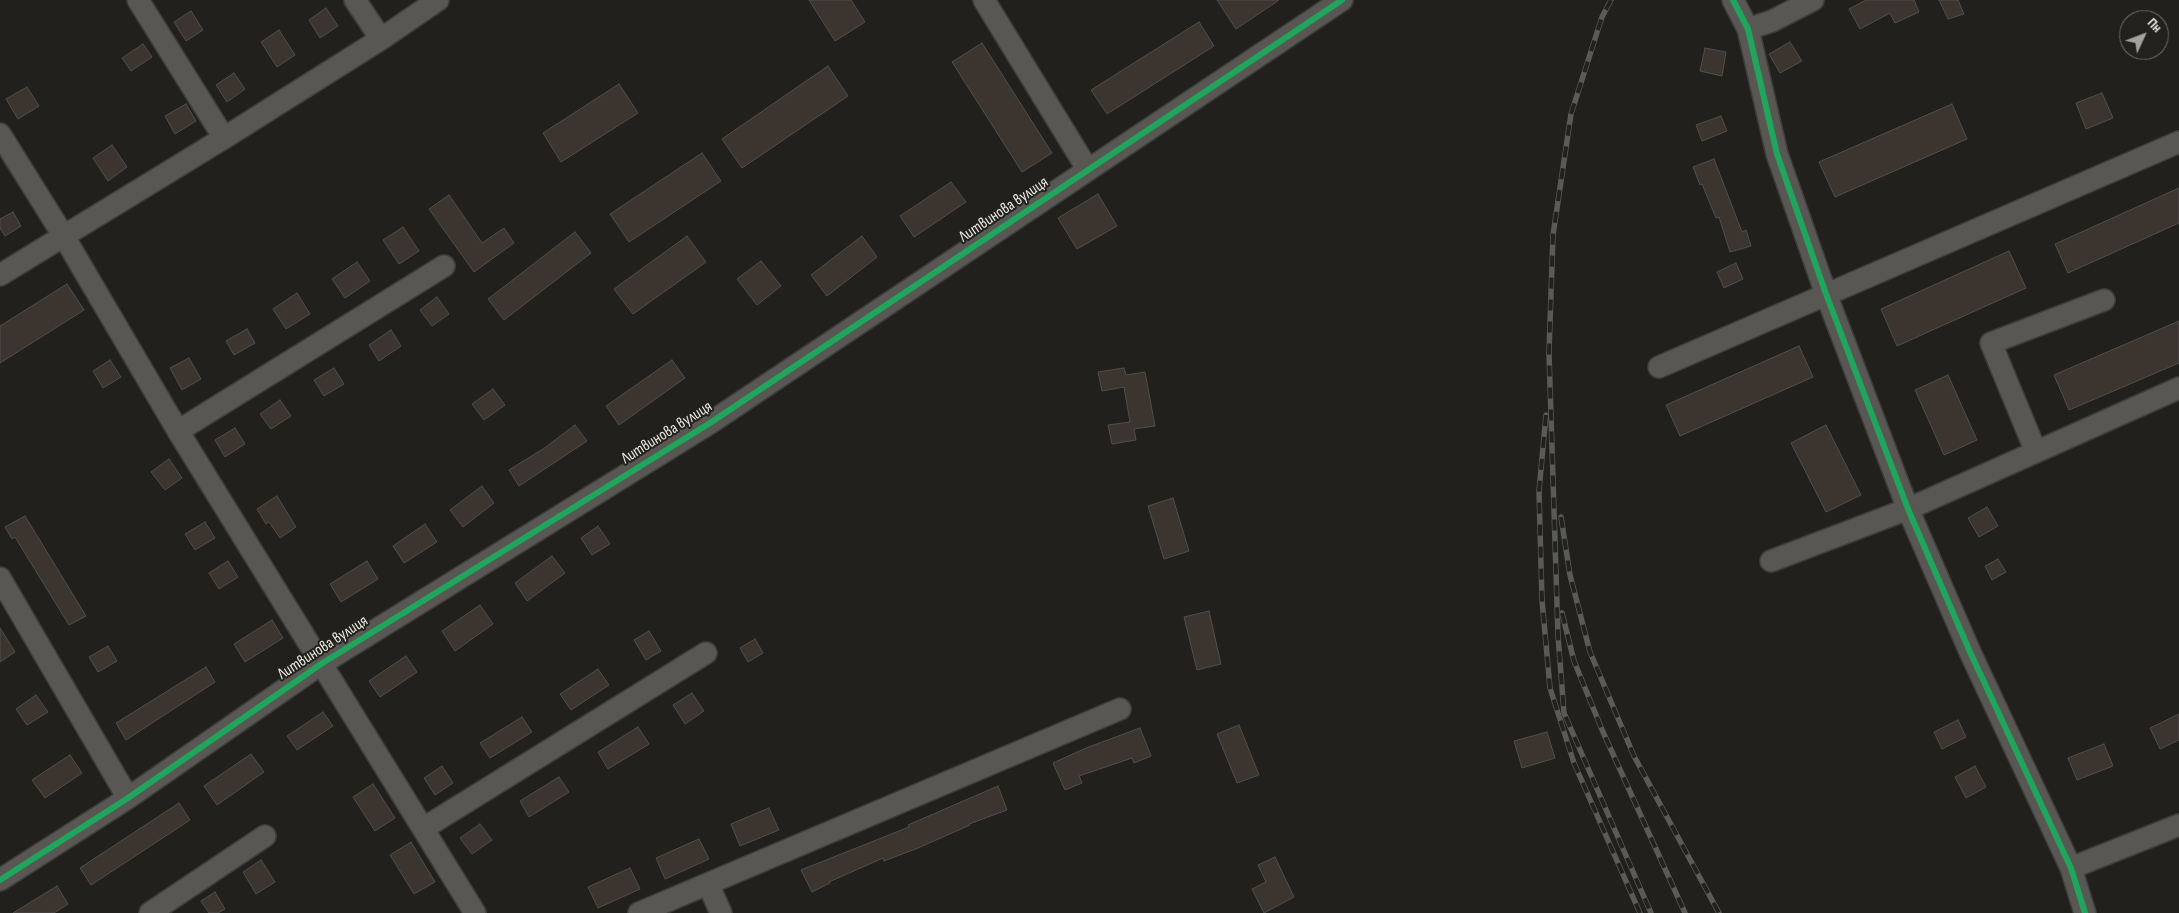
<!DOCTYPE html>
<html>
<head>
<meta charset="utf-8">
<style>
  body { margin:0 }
  #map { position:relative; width:2179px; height:913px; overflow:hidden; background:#21201d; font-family:"Sofia Sans Condensed",sans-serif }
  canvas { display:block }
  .north { position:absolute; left:2119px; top:10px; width:50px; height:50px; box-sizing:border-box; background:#23211b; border:1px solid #71706a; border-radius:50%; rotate:47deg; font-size:14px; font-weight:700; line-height:20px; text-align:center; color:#e7e6e1 }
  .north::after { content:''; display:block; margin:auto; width:18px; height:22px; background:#a2a19c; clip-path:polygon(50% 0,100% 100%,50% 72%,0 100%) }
</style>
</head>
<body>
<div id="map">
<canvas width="2179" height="913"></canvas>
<div class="north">Пн</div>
</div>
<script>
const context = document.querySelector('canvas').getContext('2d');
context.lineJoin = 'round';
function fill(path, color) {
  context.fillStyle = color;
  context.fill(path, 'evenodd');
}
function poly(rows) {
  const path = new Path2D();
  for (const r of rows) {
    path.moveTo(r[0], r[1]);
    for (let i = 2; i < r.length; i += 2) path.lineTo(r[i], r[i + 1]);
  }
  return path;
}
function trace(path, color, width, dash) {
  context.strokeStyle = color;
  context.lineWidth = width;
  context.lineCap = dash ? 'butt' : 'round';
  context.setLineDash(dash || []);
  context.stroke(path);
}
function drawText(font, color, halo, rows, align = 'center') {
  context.font = font + ' "Sofia Sans Condensed",sans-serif';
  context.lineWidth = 4;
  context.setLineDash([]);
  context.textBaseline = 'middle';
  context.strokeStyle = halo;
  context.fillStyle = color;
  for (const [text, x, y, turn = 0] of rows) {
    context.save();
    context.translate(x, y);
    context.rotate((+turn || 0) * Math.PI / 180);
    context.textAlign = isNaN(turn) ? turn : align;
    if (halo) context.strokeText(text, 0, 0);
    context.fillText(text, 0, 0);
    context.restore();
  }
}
const building = poly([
  [809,0,851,0,865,22,835,41,809,0],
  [1217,0,1279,0,1236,29,1217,0],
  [1866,0,1914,0,1919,12,1895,23,1890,13,1860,29,1849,9,1866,0],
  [1939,0,1958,0,1964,14,1948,19,1939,0],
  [326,8,338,26,320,38,309,20,326,8],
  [191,11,203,30,186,41,174,22,191,11],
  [1199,22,1214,46,1107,114,1091,90,1199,22],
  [279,30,295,55,277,67,261,42,279,30],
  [1790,42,1802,61,1780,73,1769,54,1790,42],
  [982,43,1052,153,1022,172,952,62,982,43],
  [143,44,152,57,131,71,122,58,143,44],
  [1705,48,1726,52,1722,76,1700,71,1705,48],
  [828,66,848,96,742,168,722,139,828,66],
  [234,73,245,89,227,102,216,85,234,73],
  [619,84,638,113,561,162,543,133,619,84],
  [27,87,39,106,18,119,6,99,27,87],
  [2102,93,2113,118,2086,129,2076,103,2102,93],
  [186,104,196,121,175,134,165,116,186,104],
  [1952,104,1967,139,1835,197,1819,162,1952,104],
  [1721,116,1727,131,1702,141,1696,125,1721,116],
  [112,145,127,167,108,181,93,158,112,145],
  [702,153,721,181,629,242,610,214,702,153],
  [1714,159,1742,232,1746,230,1751,246,1730,252,1719,217,1716,218,1702,184,1700,185,1693,167,1714,159],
  [951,182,966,202,914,237,900,216,951,182],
  [2179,188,2179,223,2068,273,2055,244,2179,188],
  [1098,194,1117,226,1077,249,1058,218,1098,194],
  [449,195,482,243,504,228,514,243,474,272,429,209,449,195],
  [13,212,21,226,5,236,0,228,0,219,13,212],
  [403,227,419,251,399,264,383,240,403,227],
  [575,232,591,253,504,320,488,299,575,232],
  [687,236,706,262,633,314,614,289,687,236],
  [862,236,877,257,827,296,811,275,862,236],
  [2009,251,2026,288,1897,346,1881,309,2009,251],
  [761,261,781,286,757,305,737,279,761,261],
  [357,262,370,281,345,298,332,279,357,262],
  [1736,263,1743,279,1724,288,1717,272,1736,263],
  [67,284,84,310,0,363,0,326,67,284],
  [297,293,310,314,286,329,273,309,297,293],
  [437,297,449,314,432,326,420,310,437,297],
  [2179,321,2179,363,2069,410,2054,375,2179,321],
  [247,329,255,343,234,355,226,341,247,329],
  [391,330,401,346,379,361,369,345,391,330],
  [1799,346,1813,377,1680,436,1666,405,1799,346],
  [189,358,201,379,182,390,170,368,189,358],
  [110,360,121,377,103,388,93,371,110,360],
  [672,360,685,378,619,425,606,406,672,360],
  [334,368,344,384,324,396,314,380,334,368],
  [1124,368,1126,375,1145,372,1155,426,1134,429,1136,440,1112,444,1108,425,1130,422,1124,387,1102,391,1098,372,1124,368],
  [1948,375,1977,440,1944,455,1915,390,1948,375],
  [493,389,505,405,484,420,472,404,493,389],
  [280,400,291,416,271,429,260,414,280,400],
  [575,425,587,441,519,486,509,470,543,449,575,425],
  [1826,425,1861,495,1826,512,1791,443,1826,425],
  [235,428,245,444,225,457,215,440,235,428],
  [169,459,182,478,165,490,151,472,169,459],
  [482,486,494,503,463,527,450,510,482,486],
  [277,496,296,527,280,538,269,522,266,524,257,509,277,496],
  [1173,498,1189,551,1164,559,1148,506,1173,498],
  [1987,507,1998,526,1979,537,1968,518,1987,507],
  [25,516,86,616,69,625,15,537,12,539,5,527,25,516],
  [205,522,215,538,195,550,185,534,205,522],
  [425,524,437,542,404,563,393,546,425,524],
  [598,526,610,544,592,555,581,538,598,526],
  [552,556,565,573,527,601,515,583,552,556],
  [1998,559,2006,572,1992,580,1985,566,1998,559],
  [228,561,238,577,219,589,209,573,228,561],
  [367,561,378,579,341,602,330,584,367,561],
  [480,605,493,624,455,651,442,631,480,605],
  [1209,611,1221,664,1197,670,1184,617,1209,611],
  [272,620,283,638,245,662,234,644,272,620],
  [0,628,15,652,0,662,0,628],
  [649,631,661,651,646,660,634,640,649,631],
  [755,639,763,653,748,662,740,648,755,639],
  [108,646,117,661,98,672,89,657,108,646],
  [406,656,417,672,380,697,369,681,406,656],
  [206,667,215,682,126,740,116,723,206,667],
  [598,669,609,685,571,710,560,694,598,669],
  [692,693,704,711,685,724,673,705,692,693],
  [36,695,48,712,27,725,16,709,36,695],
  [323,712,333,726,297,750,287,736,323,712],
  [2179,714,2179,740,2160,749,2150,728,2179,714],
  [522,717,532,732,490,758,480,743,522,717],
  [1958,720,1966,737,1942,749,1934,732,1958,720],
  [1239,725,1259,775,1237,783,1217,734,1239,725],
  [638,727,649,744,608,769,598,752,638,727],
  [1140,728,1151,756,1134,763,1132,758,1079,776,1082,783,1065,790,1053,763,1086,748,1140,728],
  [1547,732,1555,758,1522,768,1514,741,1547,732],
  [2104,744,2113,766,2077,780,2068,758,2104,744],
  [251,754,264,772,217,805,204,786,251,754],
  [70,755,82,773,45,798,32,780,70,755],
  [442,766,453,783,435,795,424,778,442,766],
  [1975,766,1986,787,1966,798,1955,777,1975,766],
  [559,777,569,792,529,817,520,801,559,777],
  [373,784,395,818,375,831,353,797,373,784],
  [998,786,1007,810,969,824,970,825,918,848,884,861,883,858,829,882,830,883,812,892,801,870,909,827,908,825,998,786],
  [179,803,190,820,91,885,80,868,179,803],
  [769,808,779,830,740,846,731,824,769,808],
  [480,824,492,840,472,854,460,838,480,824],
  [699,839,709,859,665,879,656,858,699,839],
  [411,842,435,882,414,894,390,855,411,842],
  [1275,857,1294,897,1264,913,1252,889,1266,882,1258,865,1275,857],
  [261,860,275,882,256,894,243,872,261,860],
  [630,868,640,889,598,908,588,887,630,868],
  [57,886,68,904,54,913,13,913,57,886],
  [215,892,225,909,218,913,209,913,201,901,215,892]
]);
fill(building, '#3c352f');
trace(building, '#514f4d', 1);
const minor = poly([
  [138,0,224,138],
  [355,0,381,39],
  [984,0,1088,170],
  [1733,0,1748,29,1777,154,1826,294,1908,509,1970,652,2071,868,2085,913],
  [1748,29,1772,21,1813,0],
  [0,134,63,235,178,431,475,913],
  [0,275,224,138,381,39,438,0],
  [1659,367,2179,142],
  [178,431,444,266],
  [2036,452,1991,343,2104,300],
  [1771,561,1908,509,2179,388],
  [0,578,128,798],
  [424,828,706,653],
  [2071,868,2179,825],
  [0,880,128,798,321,664,710,423,1342,0],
  [708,884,721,913],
  [150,913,265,836],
  [639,913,1120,709]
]);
trace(minor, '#3e3d3b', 24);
trace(minor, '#585753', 21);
const rail = poly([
  [1611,0,1602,17,1571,114,1553,235,1549,353,1558,636,1564,713,1651,913],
  [1546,415,1539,491,1542,600,1550,688,1574,763,1640,913],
  [1561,517,1570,575,1590,652,1634,756,1719,913],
  [1562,613,1574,661,1603,732,1685,913]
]);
trace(rail, '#5a5a58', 5.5);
trace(rail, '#23211b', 4, [11]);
trace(poly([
  [1733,0,1748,29,1777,154,1826,294,1908,509,1970,652,2071,868,2085,913],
  [0,880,128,798,321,664,710,423,1342,0]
]), '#20a55d', 6);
drawText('16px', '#e7e6e1', '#23211b', [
  ["Литвинова вулиця",1004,210,-34],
  ["Литвинова вулиця",667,433,-32],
  ["Литвинова вулиця",323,648,-33]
]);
</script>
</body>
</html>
